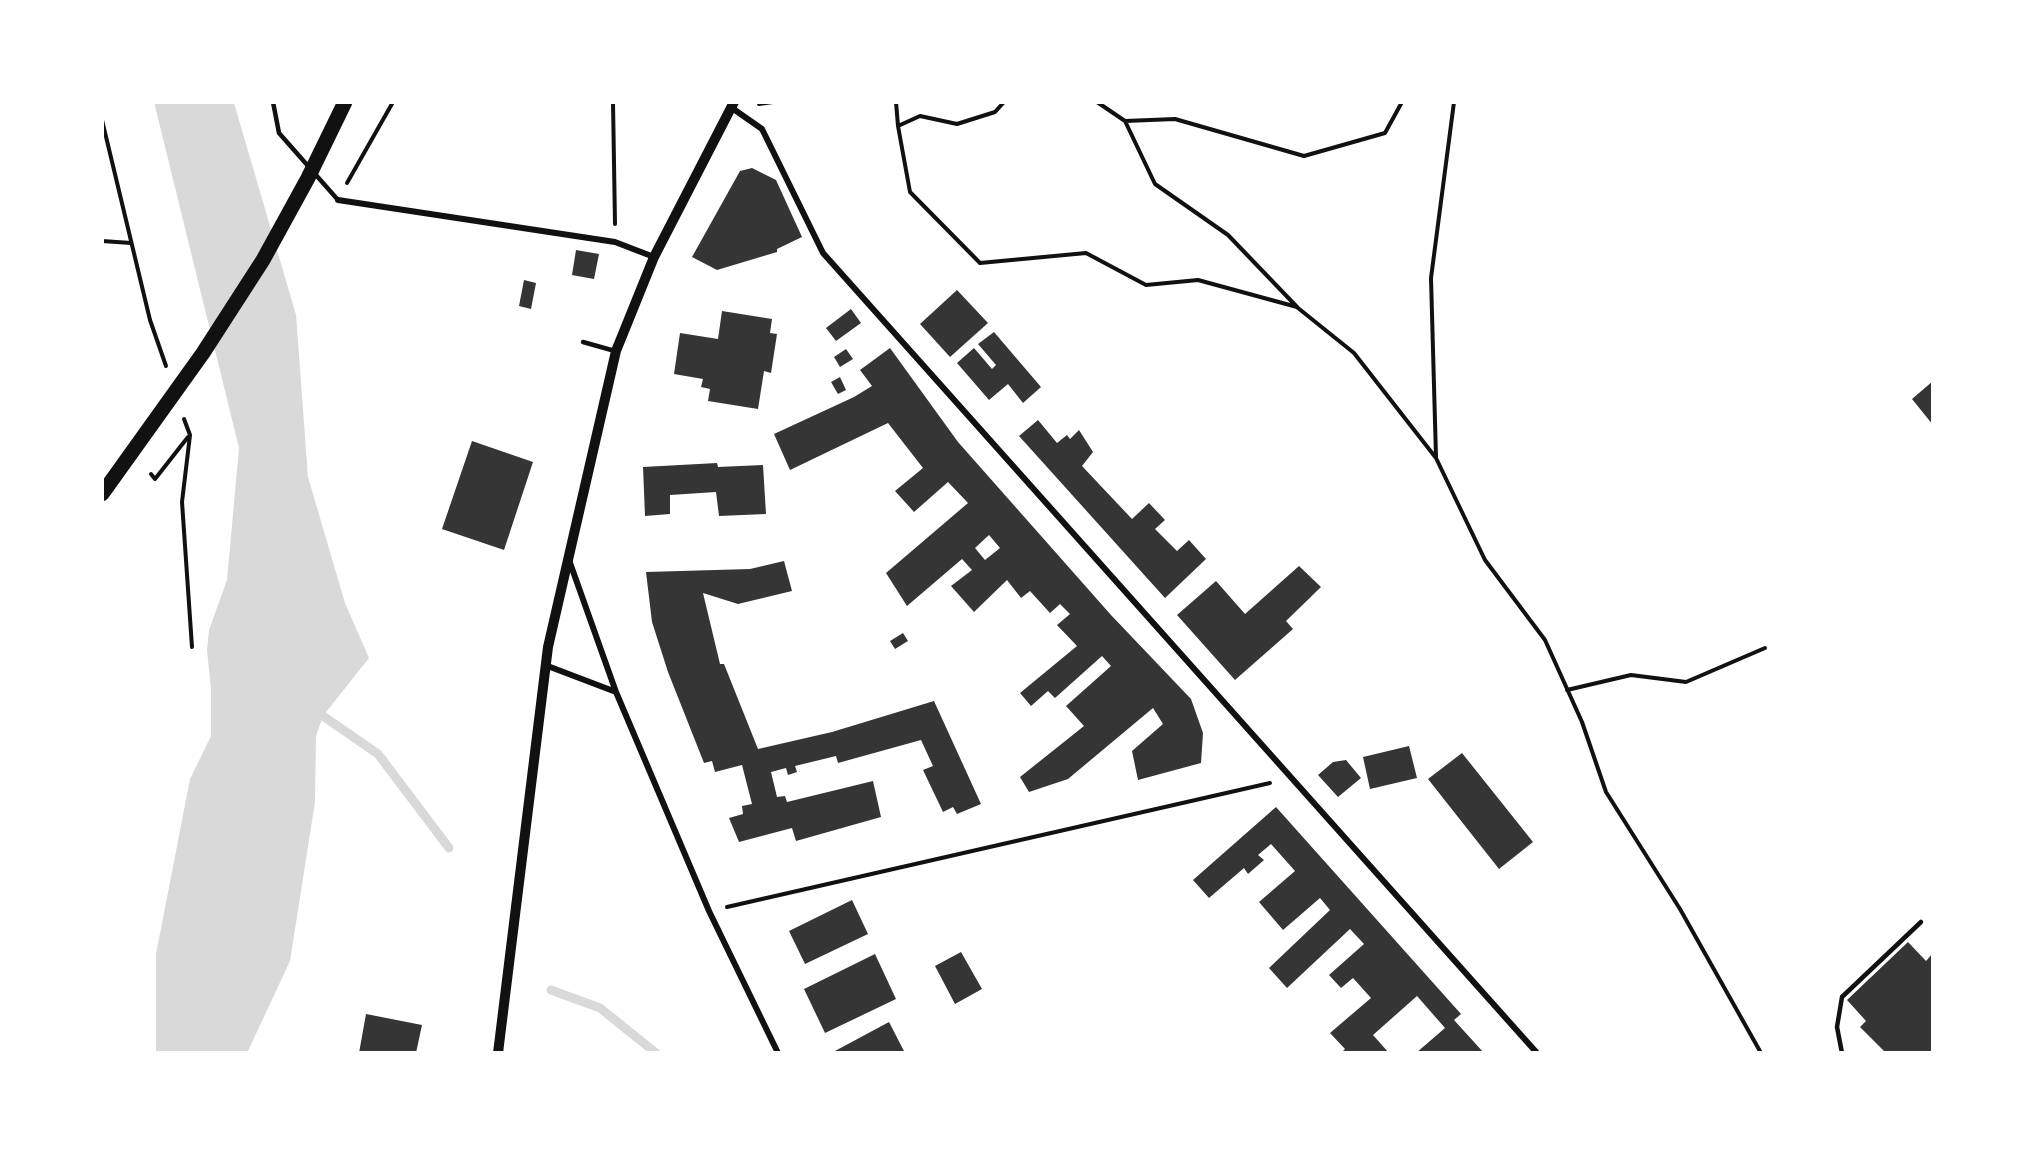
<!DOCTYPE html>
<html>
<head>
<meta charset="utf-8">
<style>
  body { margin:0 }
  #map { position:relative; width:2035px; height:1155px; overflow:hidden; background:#fff; font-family:Arial,sans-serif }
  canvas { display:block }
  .frame { position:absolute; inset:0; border:104px solid #fff; pointer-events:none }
</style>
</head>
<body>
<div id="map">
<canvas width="2035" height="1155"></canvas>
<div class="frame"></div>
</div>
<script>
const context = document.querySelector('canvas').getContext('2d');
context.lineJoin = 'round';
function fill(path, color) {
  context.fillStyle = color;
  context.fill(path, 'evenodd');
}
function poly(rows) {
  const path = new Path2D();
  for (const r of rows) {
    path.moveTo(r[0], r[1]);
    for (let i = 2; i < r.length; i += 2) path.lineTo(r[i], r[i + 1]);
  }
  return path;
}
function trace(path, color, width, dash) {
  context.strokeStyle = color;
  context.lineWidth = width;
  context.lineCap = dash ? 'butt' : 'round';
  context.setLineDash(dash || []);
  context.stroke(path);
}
fill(poly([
  [154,102,234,103,296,315,308,477,345,603,369,658,323,716,316,736,315,802,290,961,247,1053,156,1053,156,954,190,779,211,736,211,689,207,650,209,630,227,580,239,448]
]), '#d9d9d9');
trace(poly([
  [318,707,323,716,378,754,449,848],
  [551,990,600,1008,656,1053]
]), '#d9d9d9', 9);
fill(poly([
  [752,168,776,180,802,237,777,249,777,252,717,270,692,257,740,171],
  [576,250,599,254,594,279,572,275],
  [524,280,536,283,531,309,519,306],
  [957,290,988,323,950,357,920,324],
  [851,309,861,323,836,341,826,328],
  [722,311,772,319,770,333,777,334,771,373,764,371,758,409,708,401,710,389,701,387,703,379,674,374,680,333,718,339],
  [994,332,1041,387,1023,403,1008,384,989,400,957,363,974,348,992,369,996,365,978,344],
  [890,348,958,442,1111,615,1191,699,1203,733,1201,763,1138,780,1132,751,1163,724,1153,708,1068,779,1029,792,1020,777,1084,726,1066,706,1111,666,1102,656,1055,698,1048,691,1031,706,1020,693,1077,646,1057,625,1070,614,1060,604,1050,613,1030,591,1021,598,1007,580,974,612,951,586,972,570,962,559,907,606,886,573,968,503,948,482,914,512,895,491,923,468,888,423,790,470,774,434,854,397,872,386,860,370],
  [989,535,1000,548,985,560,975,548],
  [846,349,853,359,840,367,834,357],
  [840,377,846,390,838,394,831,382],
  [1933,381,1933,425,1912,399],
  [1038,420,1057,443,1067,435,1070,439,1079,430,1093,452,1082,466,1132,519,1149,503,1165,520,1155,529,1177,551,1189,540,1206,559,1165,598,1019,436],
  [472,441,533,462,504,550,442,529],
  [717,463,718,467,763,465,766,514,719,516,716,492,670,495,670,514,645,516,643,467],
  [784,561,792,591,738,604,703,593,720,664,724,664,758,749,832,732,934,701,981,804,957,814,953,807,943,812,923,770,933,766,921,740,838,763,836,756,795,766,797,772,788,775,786,768,771,772,777,797,785,796,787,802,873,781,881,817,796,841,792,828,739,842,729,818,743,814,742,806,752,804,742,765,715,772,712,761,704,763,668,672,652,622,646,572,750,569],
  [1299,566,1321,587,1286,621,1293,629,1235,680,1177,615,1216,581,1245,614],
  [903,633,908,641,895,649,890,641],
  [1409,746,1417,778,1370,789,1363,757],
  [1462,753,1533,842,1499,869,1428,779],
  [1346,760,1361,778,1338,797,1318,775,1333,762],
  [1276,807,1461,1014,1454,1020,1484,1053,1416,1053,1445,1028,1417,996,1373,1035,1389,1053,1341,1053,1345,1049,1330,1033,1371,998,1353,978,1341,988,1329,975,1364,944,1350,929,1287,988,1269,968,1330,910,1320,898,1283,930,1259,902,1295,871,1271,844,1258,855,1264,860,1248,874,1244,868,1209,898,1193,880],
  [852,900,868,934,805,964,789,931],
  [1908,942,1926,961,1933,953,1933,1053,1886,1053,1860,1027,1866,1021,1847,1000],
  [961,952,982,989,955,1004,935,966],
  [875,954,896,999,825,1033,804,989],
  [366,1014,422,1025,416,1053,359,1053],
  [889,1022,905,1053,836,1053,835,1051]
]), '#353535');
trace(poly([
  [613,102,615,224],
  [896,102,898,126],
  [1004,102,995,112,957,124,920,116,898,126,910,192,980,263,1086,253,1146,285,1198,280,1297,307],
  [1097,102,1125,121,1155,184,1228,235,1298,308,1354,353,1436,458,1485,560,1545,640,1582,722,1606,792,1680,909,1761,1053],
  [759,104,773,102],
  [102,120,150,320,166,366],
  [1125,121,1175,119,1304,156,1385,133,1402,102],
  [347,183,393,102],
  [102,241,131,243],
  [184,419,190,435,182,502,192,647],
  [1436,457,1431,278,1454,102],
  [151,474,155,479,188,437],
  [1567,690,1631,675,1686,682,1765,648],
  [727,907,1270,783]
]), '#111', 4);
trace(poly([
  [273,102,279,133,338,200],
  [583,342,615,351],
  [1842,1053,1837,1027,1842,997,1921,922]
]), '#111', 4.5);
trace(poly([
  [732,108,762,129,823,253,1537,1053],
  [338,200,615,242,654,257],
  [569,560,616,692],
  [545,665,616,692,709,911,778,1053]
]), '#111', 6);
trace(poly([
  [498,1053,548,647,616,351,654,257,734,102]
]), '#111', 10);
trace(poly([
  [102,494,203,353,263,260,308,178,345,102]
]), '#111', 15);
</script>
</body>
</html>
